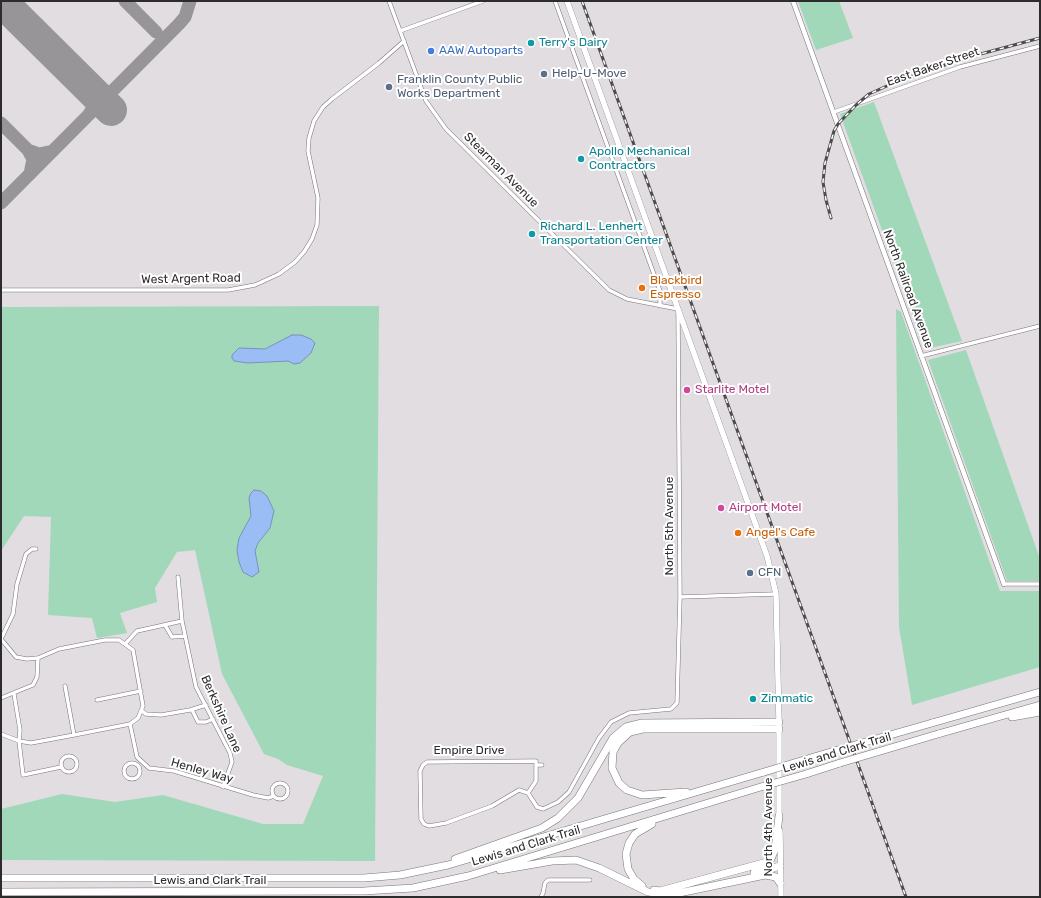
<!DOCTYPE html>
<html>
<head>
<meta charset="utf-8">
<style>
  body { margin:0 }
  #map { position:relative; width:1041px; height:898px; overflow:hidden; background:#e1dde1; font-family:Rubik,sans-serif }
  canvas { display:block }
  .frame { position:absolute; inset:0; border:2px solid #2d2c2d; pointer-events:none }
</style>
</head>
<body>
<div id="map">
<canvas width="1041" height="898"></canvas>
<div class="frame"></div>
</div>
<script>
const context = document.querySelector('canvas').getContext('2d');
context.lineJoin = 'round';
function fill(path, color) {
  context.fillStyle = color;
  context.fill(path, 'evenodd');
}
function poly(rows) {
  const path = new Path2D();
  for (const r of rows) {
    if (r.length === 3) {
      path.moveTo(r[0] + r[2], r[1]);
      path.arc(r[0], r[1], r[2], 0, 2 * Math.PI);
      continue;
    }
    path.moveTo(r[0], r[1]);
    for (let i = 2; i < r.length; i += 2) path.lineTo(r[i], r[i + 1]);
  }
  return path;
}
function trace(path, color, width, dash) {
  context.strokeStyle = color;
  context.lineWidth = width;
  context.lineCap = dash ? 'butt' : 'round';
  context.setLineDash(dash || []);
  context.stroke(path);
}
function drawText(font, color, halo, rows, align = 'center') {
  context.font = font + ' Rubik,sans-serif';
  context.lineWidth = 4;
  context.setLineDash([]);
  context.textBaseline = 'middle';
  context.strokeStyle = halo;
  context.fillStyle = color;
  for (const [text, x, y, turn = 0] of rows) {
    context.save();
    context.translate(x, y);
    context.rotate((+turn || 0) * Math.PI / 180);
    context.textAlign = isNaN(turn) ? turn : align;
    if (halo) context.strokeText(text, 0, 0);
    context.fillText(text, 0, 0);
    context.restore();
  }
}
fill(poly([
  [798,1,839,1,853,38,816,50],
  [874,102,962,341,925,349,840,114],
  [379,306,375,861,1,860,1,809,62,794,115,802,163,795,263,824,303,824,323,776,287,765,278,759,264,754,222,674,195,550,177,552,155,588,157,602,120,613,127,633,97,638,92,618,48,615,51,517,24,516,1,551,1,307],
  [896,309,901,312,1000,591,1040,591,1040,667,912,705,899,627],
  [966,350,1040,559,1040,581,1007,581,928,360]
]), '#a1d8ba');
const water = poly([
  [292,335,301,335,311,339,315,343,311,353,300,363,294,364,288,361,248,363,234,361,232,358,232,355,239,348,265,349,292,335],
  [254,490,261,491,267,496,274,511,270,528,258,543,255,551,259,572,252,577,243,572,239,562,237,550,239,538,251,516,249,498,251,493,254,490]
]);
fill(water, '#9bbdf6');
trace(water, '#7a92ba', 1);
trace(poly([
  [125,1,156,32],
  [80,79,93,98,93,108,89,114],
  [1,123,28,150],
  [30,174,33,159,28,150,39,154,53,151],
  [1,203,179,24,185,17,190,1]
]), '#989598', 13);
trace(poly([
  [1,1,111,110]
]), '#989598', 32);
const minor = poly([
  [389,1,426,101,446,129,609,290,627,299,678,309,680,597,677,703,671,709,629,713,611,722,599,738,569,792,558,802,543,809,537,807,528,793,519,790,492,806,446,823,429,826,424,824,421,819,420,771,423,765,427,762,536,761,536,781,528,793],
  [555,1,660,291,660,306],
  [400,31,483,1],
  [581,75,592,71],
  [834,112,960,67,1040,46],
  [1,290,228,290,255,285,279,274,295,262,304,252,312,239,317,225,318,198,308,151,309,138,314,121,323,107,332,99,379,63,404,41],
  [921,356,1040,326],
  [178,577,182,621,196,687,230,753,232,762,223,787],
  [1004,584,1040,584],
  [680,597,776,594],
  [165,625,172,637,185,636],
  [1,639,16,657,27,659,38,658,59,649,105,640,119,640,133,650,143,706,138,718,130,724,74,735,31,743,19,741,1,734],
  [1,639,13,614,17,584,26,554,32,549,36,549],
  [126,643,137,631,182,621],
  [65,686,74,735],
  [14,694,20,730,19,741,23,775,61,767],
  [1,698,33,685,37,677,38,658],
  [97,700,141,691],
  [192,710,198,722,206,722,213,719],
  [142,711,146,714,161,715,190,710,206,705],
  [130,724,137,757,149,768,174,771,253,795,268,798,274,796],
  [69,764,8],
  [132,771,8],
  [536,765,542,765],
  [280,791,8],
  [541,897,543,893,545,883,548,880,590,880]
]);
const tertiary = poly([
  [793,1,1004,584]
]);
const secondary = poly([
  [567,1,767,556,776,594,779,722,779,819],
  [780,831,781,897]
]);
const motorway = poly([
  [1012,717,1040,712],
  [932,723,1040,692],
  [938,734,1040,705],
  [804,760,834,751],
  [806,774,840,763],
  [686,792,642,795,627,790,619,783,612,768,613,752,618,743,630,732,643,729,779,729],
  [455,859,542,828,558,818,578,798,613,738,626,727,642,723,779,722],
  [500,870,552,861,576,860,599,868,648,892,670,895,765,875,776,877,780,883],
  [754,873,780,866],
  [1,878,364,878,400,875,448,865,764,772],
  [642,886,634,879,628,869,626,854,629,843,635,834,652,824],
  [654,890,660,891,767,862,771,859,775,849,779,816],
  [1,892,364,891,413,888,468,876,764,786]
]);
trace(minor, '#797578', 4.5);
trace(tertiary, '#797578', 5.5);
trace(secondary, '#797578', 6);
trace(motorway, '#797578', 8);
trace(minor, '#fff', 3.5);
trace(tertiary, '#fff', 4.5);
trace(secondary, '#fff', 5.5);
trace(motorway, '#fff', 7);
const rail = poly([
  [582,1,906,897],
  [831,218,826,200,823,182,825,163,834,131,838,124,856,105,869,94,898,81,962,59,1040,38]
]);
trace(rail, '#4e4d4e', 3);
trace(rail, '#fff', 1.5, [4.5]);
const motorwayBridge = poly([
  [834,751,932,723],
  [840,763,938,734],
  [764,772,804,760],
  [764,786,806,774]
]);
trace(motorwayBridge, '#797578', 8, []);
trace(motorwayBridge, '#fff', 7);
for (const [x, y, r, color] of [
  [531,43,4,"#0f9aa8"],
  [431,51,4,"#3f7fe0"],
  [544,74,4,"#5c6f8a"],
  [389,87,4,"#5c6f8a"],
  [581,159,4,"#0f9aa8"],
  [532,234,4,"#0f9aa8"],
  [642,288,4,"#e8710a"],
  [687,390,4,"#d1479c"],
  [721,508,4,"#d1479c"],
  [738,533,4,"#e8710a"],
  [750,573,4,"#5c6f8a"],
  [753,699,4,"#0f9aa8"]
]) {
  const dot = new Path2D();
  dot.arc(x, y, r, 0, 2 * Math.PI);
  context.fillStyle = color;
  context.fill(dot);
  trace(dot, '#fff', 1.5);
}
drawText('12px', '#0d838f', '#fff', [
  ["Terry's Dairy",539,43],
  ["Apollo Mechanical",589,152],
  ["Contractors",589,166],
  ["Richard L. Lenhert",540,227],
  ["Transportation Center",540,241],
  ["Zimmatic",761,699]
], 'left');
drawText('12px', '#366cbe', '#fff', [
  ["AAW Autoparts",439,51]
], 'left');
drawText('12px', '#2d2c2d', '#fff', [
  ["East Baker Street",933,67,-19],
  ["Stearman Avenue",501,170,45],
  ["West Argent Road",191,279,-1],
  ["North Railroad Avenue",908,289,70],
  ["North 5th Avenue",670,526,-90],
  ["Berkshire Lane",221,714,66],
  ["Empire Drive",469,751],
  ["Lewis and Clark Trail",837,753,-17],
  ["Henley Way",202,771,16],
  ["North 4th Avenue",769,827,-90],
  ["Lewis and Clark Trail",526,846,-17],
  ["Lewis and Clark Trail",210,881]
]);
drawText('12px', '#4e5e75', '#fff', [
  ["Help-U-Move",552,74],
  ["Franklin County Public",397,80],
  ["Works Department",397,94],
  ["CFN",758,573]
], 'left');
drawText('12px', '#c56008', '#fff', [
  ["Blackbird",650,281],
  ["Espresso",650,295],
  ["Angel's Cafe",746,533]
], 'left');
drawText('12px', '#b23c85', '#fff', [
  ["Starlite Motel",695,390],
  ["Airport Motel",729,508]
], 'left');
</script>
</body>
</html>
